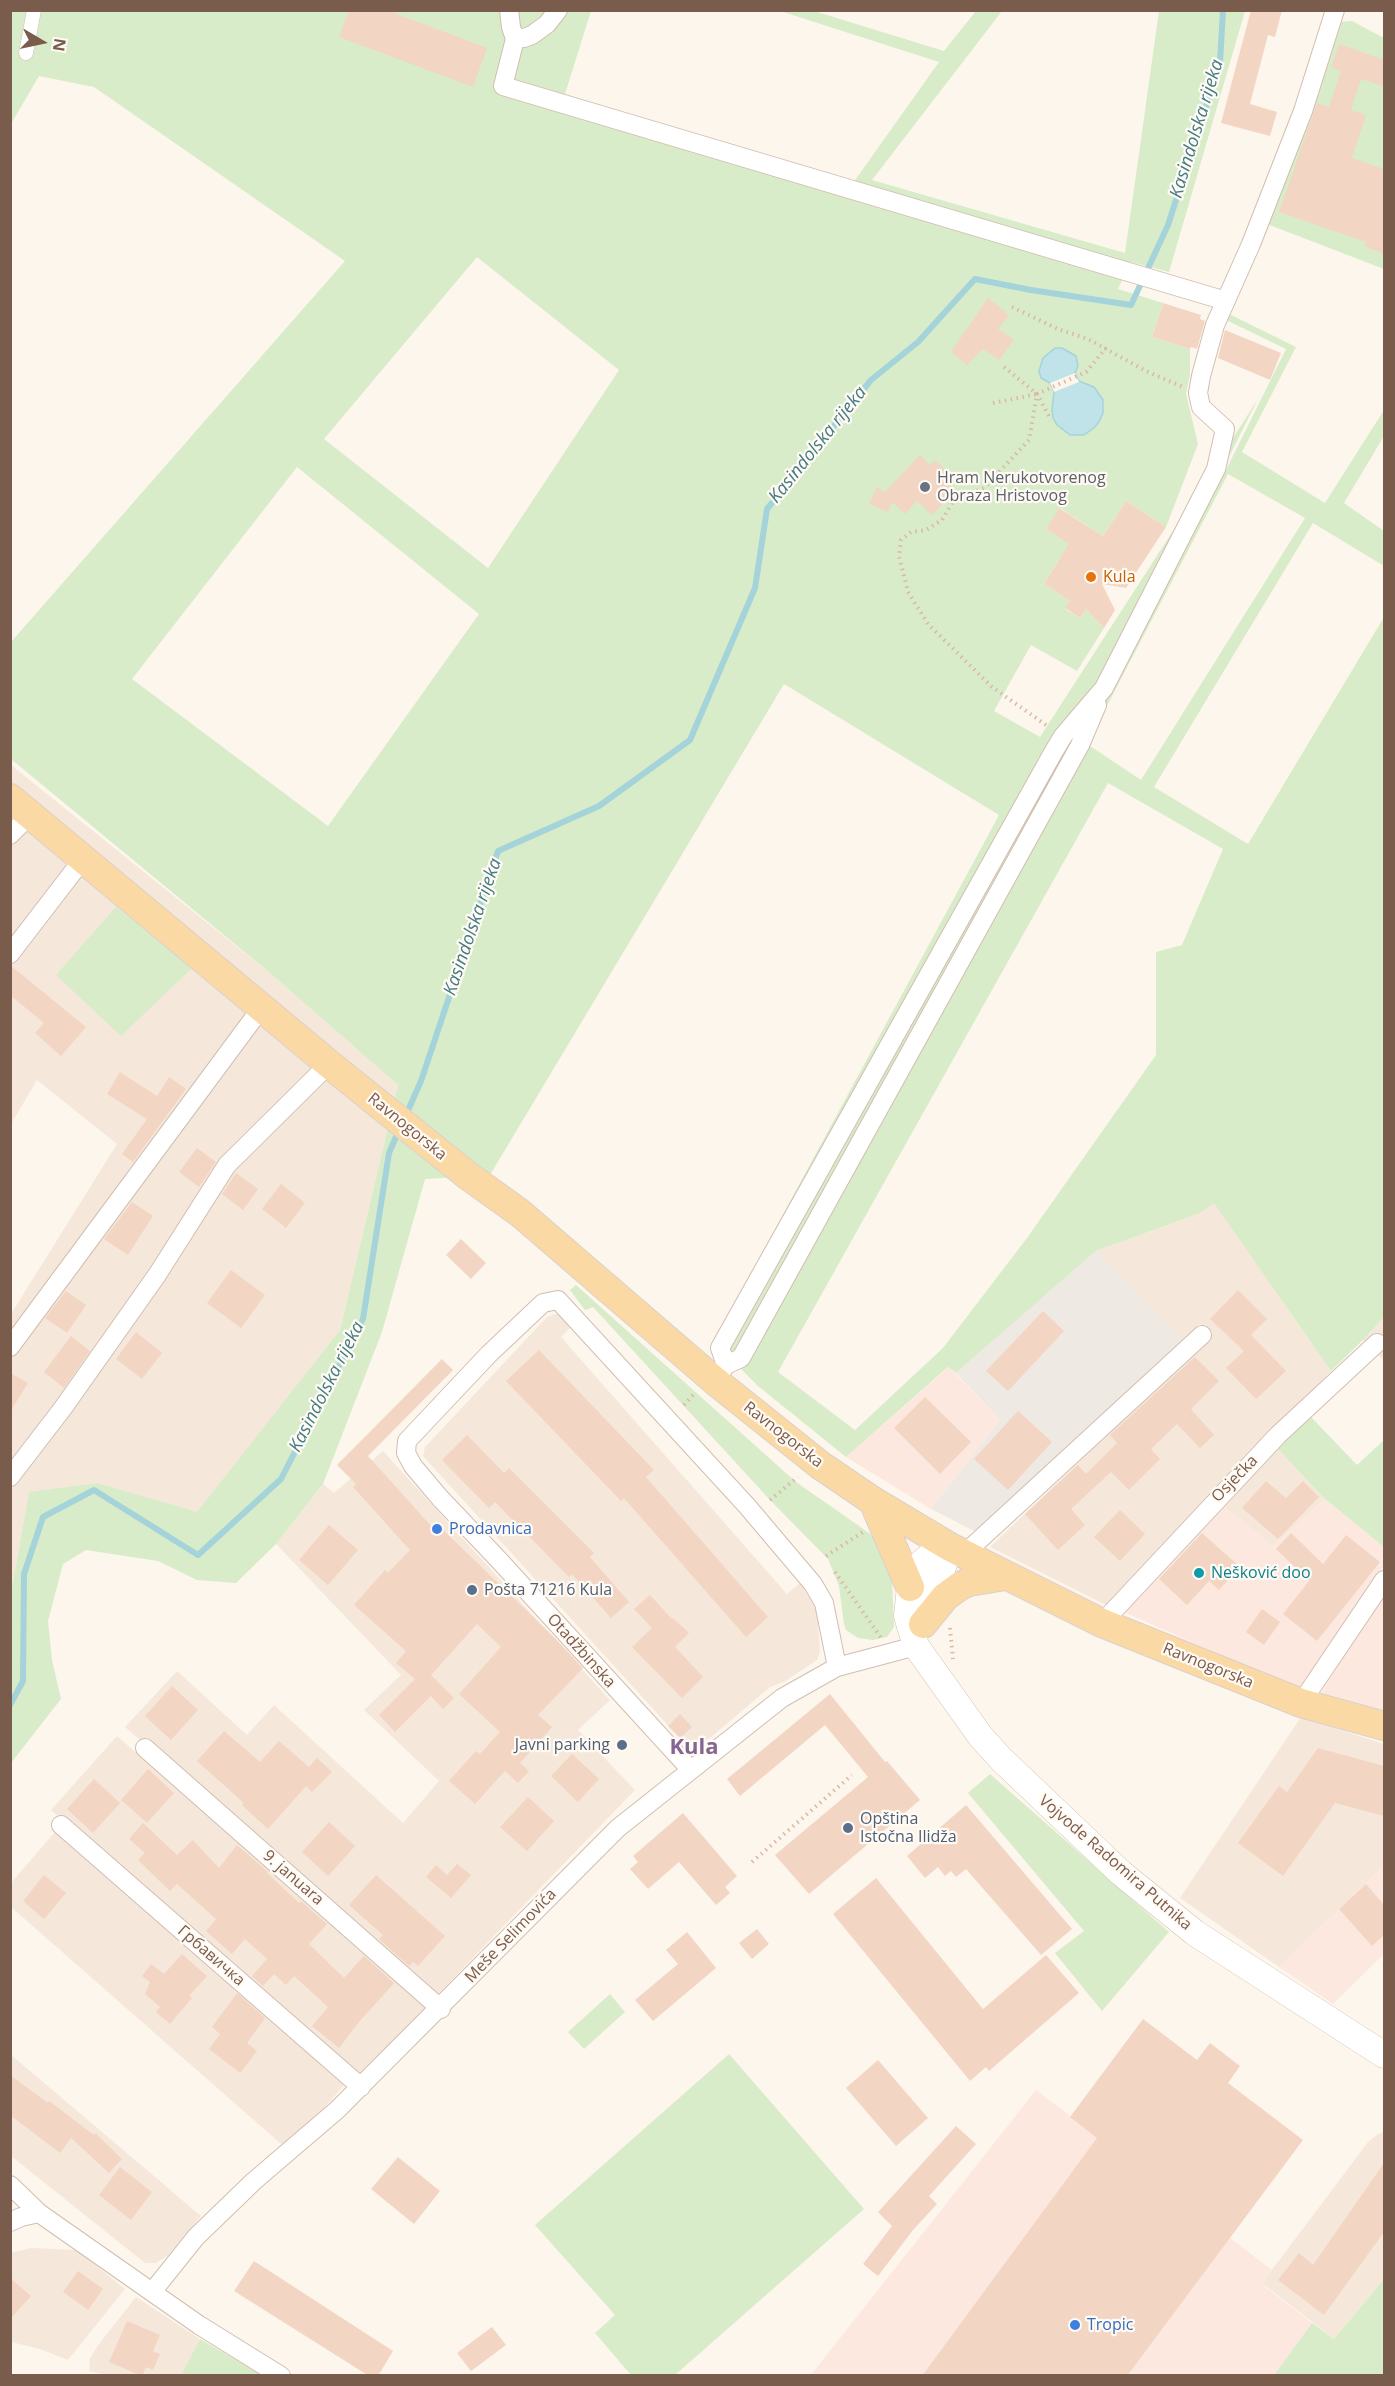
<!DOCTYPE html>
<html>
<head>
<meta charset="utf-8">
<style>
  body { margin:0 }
  #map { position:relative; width:1395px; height:2386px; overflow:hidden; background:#fdf6ec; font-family:"Open Sans",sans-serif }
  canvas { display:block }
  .frame { position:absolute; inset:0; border:12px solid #7a5c4d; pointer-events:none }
  .north { position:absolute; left:12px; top:12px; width:60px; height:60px; -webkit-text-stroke:4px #fffaf3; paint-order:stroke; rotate:99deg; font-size:16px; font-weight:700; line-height:24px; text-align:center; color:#7a5c4d }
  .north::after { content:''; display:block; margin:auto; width:21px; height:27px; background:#7a5c4d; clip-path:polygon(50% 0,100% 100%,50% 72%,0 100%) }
</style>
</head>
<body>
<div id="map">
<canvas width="1395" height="2386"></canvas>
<div class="frame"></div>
<div class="north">N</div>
</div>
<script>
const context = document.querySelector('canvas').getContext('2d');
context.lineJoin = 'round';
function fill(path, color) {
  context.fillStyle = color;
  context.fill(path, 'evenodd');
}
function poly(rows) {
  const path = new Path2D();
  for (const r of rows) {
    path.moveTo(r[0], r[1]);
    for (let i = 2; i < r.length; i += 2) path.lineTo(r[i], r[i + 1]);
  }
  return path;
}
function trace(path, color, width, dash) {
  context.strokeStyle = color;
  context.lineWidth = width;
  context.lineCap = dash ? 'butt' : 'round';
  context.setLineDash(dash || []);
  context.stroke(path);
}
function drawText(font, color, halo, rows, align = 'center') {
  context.font = font + ' "Open Sans",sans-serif';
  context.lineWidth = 4.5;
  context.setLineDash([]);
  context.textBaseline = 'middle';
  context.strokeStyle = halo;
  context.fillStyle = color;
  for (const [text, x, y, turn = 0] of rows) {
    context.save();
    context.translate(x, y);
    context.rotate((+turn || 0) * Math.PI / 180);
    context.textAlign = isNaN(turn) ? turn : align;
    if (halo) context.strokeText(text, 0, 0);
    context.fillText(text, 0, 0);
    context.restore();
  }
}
fill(poly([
  [11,765,271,974,398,1085,340,1330,197,1513,97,1483,29,1493,11,1593,11,1314,117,1144,37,1080,11,1124],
  [1214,1202,1331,1371,1108,1606,990,1547,1211,1336,1200,1324,1182,1340,1096,1251,1200,1213],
  [555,1314,561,1315,573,1325,561,1337,787,1594,800,1583,817,1611,820,1652,817,1660,784,1682,770,1687,710,1738,700,1743,685,1744,423,1456,425,1447,547,1317],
  [1384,1317,1384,1360,1363,1340],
  [1276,1447,1325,1499,1273,1546,1222,1505],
  [383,1451,610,1700,578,1730,635,1790,438,1994,125,1727,177,1671,247,1735,274,1705,403,1823,439,1781,364,1710,401,1675,276,1544,323,1484,334,1493],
  [1301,1717,1384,1744,1384,1866,1279,1967,1180,1898],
  [117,1736,429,2007,359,2073,51,1810],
  [55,1832,344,2085,288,2150,11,1907,11,1883],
  [10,2054,201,2216,168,2255,156,2263,145,2263,11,2156],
  [1384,2132,1384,2279,1334,2339,1262,2283,1368,2142,1378,2134],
  [31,2248,77,2250,125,2289,68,2360,40,2349,11,2342,10,2253],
  [136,2297,200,2339,181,2375,105,2375,89,2371,90,2358,99,2344]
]), '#f5e8da');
fill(poly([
  [949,1367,1000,1420,931,1509,846,1457],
  [1325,1499,1384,1547,1384,1566,1301,1691,1124,1612,1222,1505,1273,1546],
  [1384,1592,1384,1712,1320,1695,1378,1602],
  [1384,1866,1384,1954,1333,2004,1279,1967],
  [1036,2090,1272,2270,1262,2284,1312,2323,1274,2375,810,2376]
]), '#fde8e0');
fill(poly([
  [1096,1251,1182,1340,978,1533,931,1509,1000,1420,956,1373]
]), '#efe9e4');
fill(poly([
  [11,11,591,11,565,94,853,183,939,62,780,11,814,11,944,51,976,11,1002,11,872,180,1125,253,1159,11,1245,11,1169,272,1131,262,1118,289,1163,303,1152,337,1190,349,1190,375,1186,394,1198,444,1166,527,1126,501,1103,536,1060,508,1046,529,1082,552,1058,561,1044,584,1070,601,1065,609,1080,618,1086,609,1104,628,1077,671,1031,645,994,711,1040,737,1258,399,1180,554,1223,476,1286,349,1222,318,1337,22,1352,21,1384,38,1384,269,1267,224,1229,314,1296,347,1242,452,1325,503,1384,410,1384,436,1344,503,1384,531,1384,566,1313,523,1154,787,1248,844,1384,617,1384,1317,1363,1340,1331,1371,1214,1203,1200,1213,1096,1251,956,1373,948,1367,846,1457,758,1386,714,1342,999,815,784,684,490,1175,425,1179,382,1332,323,1484,276,1544,236,1583,197,1580,158,1561,86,1550,63,1564,48,1621,52,1660,61,1699,11,1763,11,1593,29,1492,97,1483,197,1512,340,1330,398,1085,271,974,11,759,11,642,345,261,94,87,39,76,11,124],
  [477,257,619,370,488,568,324,439],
  [297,467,479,614,328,826,132,679],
  [1228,474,1305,518,1141,780,1087,744],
  [1108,783,1223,849,1182,945,1156,952,1156,1055,1027,1238,943,1348,855,1430,778,1372],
  [116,907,193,967,121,1036,56,975],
  [576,1285,796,1482,869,1533,879,1544,892,1579,894,1627,887,1637,873,1640,858,1638,846,1630,844,1624,839,1586,828,1559,770,1500,593,1307,585,1310,570,1290],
  [1311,1417,1357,1465,1384,1440,1384,1547,1325,1499,1276,1447],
  [990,1774,1169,1932,1102,2011,1055,1953,1084,1931,968,1793],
  [610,1994,625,2012,584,2049,568,2032],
  [729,2054,864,2209,675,2375,631,2375,595,2333,615,2315,535,2225],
  [1384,2279,1384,2375,1274,2375,1312,2323,1334,2339],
  [200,2339,262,2375,181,2375]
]), '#d8ecc9');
const water = poly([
  [1055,348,1062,348,1076,356,1078,366,1075,373,1079,381,1094,387,1103,400,1103,413,1100,420,1095,427,1084,435,1070,435,1057,425,1053,418,1052,409,1054,392,1050,383,1041,378,1039,371,1043,358,1055,348]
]);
fill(water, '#bfe3e8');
trace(water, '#a5d3da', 1.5);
fill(poly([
  [1075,373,1079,382,1054,392,1050,383]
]), '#fdf6ec');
trace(poly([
  [406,1115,421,1081,498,851,599,806,690,740,755,588,767,509,871,380,918,342,975,279,1031,290,1131,305,1168,225,1220,63,1223,10],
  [10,1705,23,1681,24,1574,43,1517,94,1490,198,1555,281,1479,363,1319,389,1153,399,1130]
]), '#a5d3da', 6);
fill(poly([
  [349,10,386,10,487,48,473,87,339,37],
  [1251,10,1282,10,1275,37,1268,35,1250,104,1277,112,1270,136,1221,123],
  [1339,44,1384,60,1384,86,1361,79,1351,110,1366,115,1352,158,1384,169,1384,254,1364,246,1366,242,1279,212,1317,103,1329,107,1341,71,1331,67],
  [988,298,1009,315,998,329,1014,340,999,360,983,349,967,365,951,352],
  [1163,303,1201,315,1200,319,1205,321,1197,349,1191,347,1190,349,1152,337],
  [1225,330,1281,353,1270,380,1218,358],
  [920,455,930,465,935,460,947,472,942,477,956,491,932,515,917,501,905,514,892,502,888,512,869,504,877,487,885,492],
  [1126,501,1166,527,1126,588,1102,584,1115,610,1104,628,1086,609,1080,618,1065,608,1070,601,1044,584,1069,544,1046,529,1059,508,1103,536],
  [10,965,86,1027,61,1056,35,1033,44,1023,10,995],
  [120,1072,157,1096,169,1077,186,1089,133,1162,122,1154,147,1119,107,1094],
  [197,1148,216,1162,199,1187,179,1172],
  [236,1173,258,1189,243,1210,222,1194],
  [281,1184,305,1203,286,1228,262,1209],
  [132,1202,153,1216,128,1255,104,1239],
  [461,1239,486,1263,471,1279,446,1255],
  [231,1270,265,1295,241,1328,207,1303],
  [1238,1290,1267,1319,1251,1335,1286,1371,1256,1399,1226,1368,1244,1351,1210,1319],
  [66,1291,86,1305,67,1333,45,1318],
  [1043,1311,1064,1331,1008,1391,986,1371],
  [136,1332,162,1353,142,1379,116,1359],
  [71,1336,90,1351,64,1388,44,1372],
  [539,1350,654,1470,646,1477,768,1617,746,1637,624,1498,621,1501,506,1381],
  [1195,1357,1219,1381,1191,1409,1214,1435,1200,1448,1177,1424,1151,1449,1160,1459,1129,1490,1111,1472,1071,1509,1085,1525,1058,1550,1025,1514,1078,1465,1086,1474,1117,1443,1110,1435],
  [442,1359,453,1370,368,1456,432,1527,436,1523,556,1639,583,1668,538,1715,552,1727,520,1763,529,1771,518,1783,505,1771,475,1804,449,1781,476,1751,480,1754,500,1732,459,1694,501,1647,477,1624,431,1675,454,1698,443,1709,431,1696,395,1732,379,1715,415,1679,396,1663,406,1651,354,1605,385,1570,388,1573,410,1550,353,1487,356,1484,337,1465],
  [10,1373,28,1383,10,1412],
  [925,1397,971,1442,940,1474,894,1428],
  [1018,1411,1052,1442,1008,1490,974,1459],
  [467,1435,504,1473,509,1468,594,1553,590,1557,629,1602,611,1618,572,1574,569,1577,495,1502,489,1508,442,1460],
  [1266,1481,1286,1498,1303,1481,1319,1497,1278,1539,1242,1508],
  [1120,1510,1145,1534,1120,1561,1094,1537],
  [329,1525,358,1550,328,1585,299,1560],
  [1202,1533,1240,1567,1219,1590,1209,1581,1187,1605,1159,1579],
  [1291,1533,1323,1564,1346,1535,1380,1562,1317,1641,1283,1614,1309,1581,1276,1549],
  [650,1595,672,1619,673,1618,689,1633,675,1647,703,1677,682,1698,632,1647,652,1628,634,1609],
  [1262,1609,1280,1622,1264,1645,1246,1632],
  [172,1686,198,1710,171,1740,145,1716],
  [830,1694,885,1762,887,1761,920,1800,809,1894,775,1855,868,1777,825,1725,740,1796,727,1779],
  [680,1714,692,1727,680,1738,668,1726],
  [224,1731,260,1762,279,1741,309,1767,317,1758,332,1772,312,1792,306,1786,268,1829,242,1805,244,1803,197,1761],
  [1318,1748,1384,1766,1384,1816,1335,1803,1283,1876,1238,1843,1279,1786,1287,1792],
  [572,1754,599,1779,578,1802,551,1776],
  [148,1769,174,1793,147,1823,121,1800],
  [94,1779,120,1803,93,1833,67,1809],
  [528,1797,554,1821,527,1851,500,1827],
  [966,1805,1072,1929,1041,1955,966,1869,956,1877,951,1871,945,1876,938,1867,925,1878,907,1856],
  [683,1813,737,1876,725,1887,730,1893,716,1905,679,1862,648,1889,630,1869,638,1862,633,1856],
  [329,1822,355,1846,328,1876,302,1852],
  [143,1823,177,1855,193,1840,219,1868,237,1845,268,1872,267,1873,299,1903,301,1901,327,1924,309,1944,344,1978,364,1956,394,1983,359,2022,339,2048,312,2026,328,2007,294,1976,286,1985,274,1974,263,1986,252,1976,267,1959,245,1939,232,1954,206,1931,216,1919,177,1884,170,1891,138,1860,145,1853,129,1839],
  [457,1864,471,1875,451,1898,426,1877,436,1865,447,1875],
  [44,1875,66,1893,44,1919,23,1901],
  [376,1875,445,1936,418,1966,413,1962,409,1966,379,1939,383,1935,349,1905],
  [876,1878,983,2009,1046,1955,1079,1993,989,2071,986,2067,970,2081,833,1914],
  [1366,1884,1384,1905,1384,1935,1372,1946,1339,1909],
  [757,1929,769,1944,752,1959,739,1943],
  [687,1932,716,1968,653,2021,635,2000,678,1964,666,1950],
  [182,1954,207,1976,189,1996,192,1998,170,2024,156,2012,160,2007,145,1994,150,1982,142,1976,151,1964,164,1974],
  [237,1993,265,2018,247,2043,257,2051,240,2073,209,2049,220,2034,212,2027],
  [1143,2019,1197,2060,1210,2043,1240,2066,1228,2083,1303,2140,1127,2376,922,2376,1097,2138,1070,2117],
  [878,2060,928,2118,896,2146,846,2088],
  [10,2075,48,2103,49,2101,94,2135,95,2133,122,2159,109,2173,71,2138,60,2153,10,2115],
  [956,2126,976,2144,929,2196,937,2204,913,2230,878,2276,863,2264,892,2226,878,2212],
  [398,2157,440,2191,414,2224,371,2189],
  [1384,2163,1384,2232,1324,2315,1278,2280,1299,2253,1313,2265],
  [120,2167,152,2192,131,2220,99,2195],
  [254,2261,393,2351,378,2376,369,2376,234,2291],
  [78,2271,103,2289,88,2310,63,2292],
  [10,2278,31,2296,10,2319],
  [127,2321,160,2335,153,2351,160,2354,153,2370,146,2367,142,2376,109,2362],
  [492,2327,506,2345,471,2371,457,2353]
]), '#f3d5c3');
const pedestrian = poly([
  [26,53,34,10]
]);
const minor = poly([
  [509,10,511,27,515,39,524,38,532,35,547,24,558,10],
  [515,39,503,86,1226,301],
  [10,835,30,815],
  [10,954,83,859],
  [10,1347,262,1007],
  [726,1365,741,1358,1080,745,1097,705],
  [715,1381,726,1365,720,1348,1054,751,1063,736,1104,688,1216,469,1225,429,1201,407,1198,393,1201,376,1215,325,1251,244,1303,111,1335,10],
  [10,1477,63,1408,157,1275,227,1165,329,1064],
  [964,1554,1202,1335],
  [1102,1623,1278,1435,1377,1343],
  [1301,1703,1384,1580],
  [145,1748,441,2009],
  [690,1769,497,1558,440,1498,413,1466,406,1453,407,1441,489,1354,543,1303,558,1300,747,1506,813,1584,824,1603,837,1667],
  [61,1825,361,2087],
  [10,2185,39,2213],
  [10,2222,21,2217,39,2213,199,2325,281,2376],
  [152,2292,196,2237,254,2181,337,2110,618,1828,782,1698,837,1667,916,1646]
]);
const secondary = poly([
  [950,1547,933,1553,916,1568,910,1587,907,1616,916,1646,981,1737,1001,1759,1121,1873,1195,1933,1384,2055],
  [924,1620,950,1547]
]);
const primary = poly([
  [10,798,329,1064,467,1175,520,1213,715,1381,820,1465,873,1501,950,1547,1102,1623,1301,1703,1384,1726],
  [873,1501,910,1587],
  [923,1624,945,1597,960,1586,969,1582,1005,1576]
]);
trace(pedestrian, '#d1beb0', 15);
trace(minor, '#d1beb0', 20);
trace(secondary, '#d6c0b0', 27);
trace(primary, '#dad1cd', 30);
trace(poly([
  [1012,307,1058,329,1088,339,1146,371,1183,387],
  [1004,367,1037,394,1051,420],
  [993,403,1037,394],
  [1046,725,992,687,928,624,908,592,899,556,901,540,911,532,926,530,942,520,955,498,984,488,1029,440,1037,394,1086,372,1106,348],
  [684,1405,696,1392],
  [770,1500,798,1477],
  [826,1556,863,1532],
  [835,1572,882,1639],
  [950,1628,953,1659],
  [752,1862,852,1775]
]), '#d9b8a5', 4, [1.5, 4.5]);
trace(pedestrian, '#fff', 14);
trace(minor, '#fff', 18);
trace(secondary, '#fff', 26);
trace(primary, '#fbd9a5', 28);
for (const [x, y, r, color] of [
  [925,487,6,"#6b7280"],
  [1091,577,6,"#e8710a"],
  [437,1529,6,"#3f7fe0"],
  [1199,1573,6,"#0f9aa8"],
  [472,1590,6,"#5c6f8a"],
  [622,1745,6,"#5c6f8a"],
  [848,1828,6,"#5c6f8a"],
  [1075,2325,6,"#3f7fe0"]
]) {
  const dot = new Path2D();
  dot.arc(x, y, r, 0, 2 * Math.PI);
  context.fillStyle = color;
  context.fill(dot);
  trace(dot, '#fffaf3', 2);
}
drawText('16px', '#5b616d', '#fffaf3', [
  ["Hram Nerukotvorenog",937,478],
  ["Obraza Hristovog",937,496]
], 'left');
drawText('16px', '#c56008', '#fffaf3', [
  ["Kula",1103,577]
], 'left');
drawText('16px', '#7a5c4d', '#fffaf3', [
  ["Ravnogorska",407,1127,39],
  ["Ravnogorska",783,1435,38],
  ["Osječka",1235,1479,-46],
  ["Otadžbinska",581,1651,48],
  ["Ravnogorska",1208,1666,22],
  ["Vojvode Radomira Putnika",1115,1863,41],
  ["9. januara",293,1878,41],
  ["Meše Selimovića",511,1936,-46],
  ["Грбавичка",211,1956,41]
]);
drawText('16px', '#366cbe', '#fffaf3', [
  ["Prodavnica",449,1529],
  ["Tropic",1087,2325]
], 'left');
drawText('16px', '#0d838f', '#fffaf3', [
  ["Nešković doo",1211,1573]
], 'left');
drawText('16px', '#4e5e75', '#fffaf3', [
  ["Pošta 71216 Kula",484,1590],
  ["Javni parking",610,1745,"right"],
  ["Opština",860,1819],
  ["Istočna Ilidža",860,1837]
], 'left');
drawText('italic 18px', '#437c86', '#fffaf3', [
  ["Kasindolska rijeka",1197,129,-73],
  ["Kasindolska rijeka",818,445,-51],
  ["Kasindolska rijeka",473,927,-71],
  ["Kasindolska rijeka",327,1387,-63]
]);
drawText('bold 22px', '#846695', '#fffaf3', [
  ["Kula",694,1748]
]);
</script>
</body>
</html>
